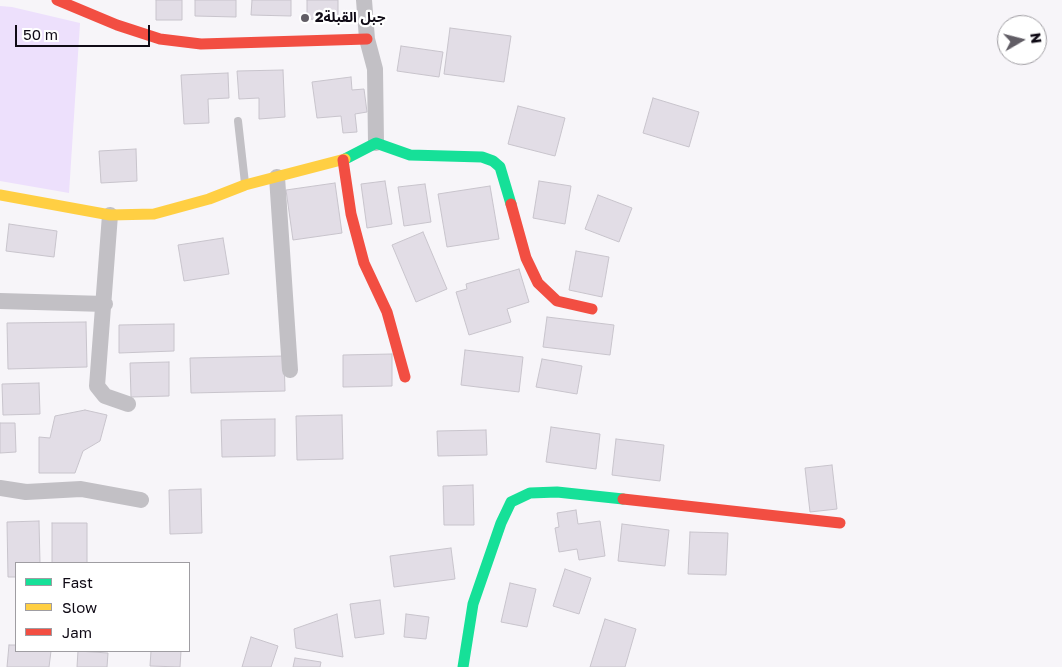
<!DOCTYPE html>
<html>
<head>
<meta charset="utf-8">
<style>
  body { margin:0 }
  #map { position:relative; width:1062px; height:667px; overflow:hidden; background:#f7f5f9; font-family:"Golos Text",sans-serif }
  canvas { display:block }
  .legend { position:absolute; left:15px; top:562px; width:175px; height:90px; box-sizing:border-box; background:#fff; border:1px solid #9f9da2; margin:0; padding:6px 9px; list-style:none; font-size:15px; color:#100b16 }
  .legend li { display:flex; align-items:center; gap:10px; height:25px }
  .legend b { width:25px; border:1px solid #9f9da2 }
  .north { position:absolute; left:997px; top:15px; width:50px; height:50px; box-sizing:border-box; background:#fff; border:1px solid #9f9da2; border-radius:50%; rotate:82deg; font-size:14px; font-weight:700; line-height:20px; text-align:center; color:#100b16 }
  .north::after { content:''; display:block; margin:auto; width:18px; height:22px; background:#615d65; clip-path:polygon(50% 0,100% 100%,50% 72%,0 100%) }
  .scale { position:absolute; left:15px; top:25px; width:135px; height:22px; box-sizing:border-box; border:2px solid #100b16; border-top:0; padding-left:6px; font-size:15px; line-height:18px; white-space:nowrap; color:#100b16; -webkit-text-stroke:4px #fff; paint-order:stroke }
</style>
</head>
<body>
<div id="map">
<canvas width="1062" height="667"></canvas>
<ul class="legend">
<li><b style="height:6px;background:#16e098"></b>Fast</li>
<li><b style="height:6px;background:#ffcf43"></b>Slow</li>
<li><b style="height:6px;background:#f24e42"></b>Jam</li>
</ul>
<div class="north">N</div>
<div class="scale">50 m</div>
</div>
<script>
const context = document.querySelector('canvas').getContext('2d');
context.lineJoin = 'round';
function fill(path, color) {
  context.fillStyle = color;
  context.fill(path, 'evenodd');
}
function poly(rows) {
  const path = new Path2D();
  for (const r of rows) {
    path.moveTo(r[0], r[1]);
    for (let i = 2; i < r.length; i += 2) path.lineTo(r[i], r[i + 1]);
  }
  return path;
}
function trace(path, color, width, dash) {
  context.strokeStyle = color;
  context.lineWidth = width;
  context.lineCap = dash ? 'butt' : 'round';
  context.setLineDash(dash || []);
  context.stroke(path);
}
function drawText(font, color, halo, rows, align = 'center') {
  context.font = font + ' "Golos Text","Noto Sans Arabic",sans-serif';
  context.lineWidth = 4.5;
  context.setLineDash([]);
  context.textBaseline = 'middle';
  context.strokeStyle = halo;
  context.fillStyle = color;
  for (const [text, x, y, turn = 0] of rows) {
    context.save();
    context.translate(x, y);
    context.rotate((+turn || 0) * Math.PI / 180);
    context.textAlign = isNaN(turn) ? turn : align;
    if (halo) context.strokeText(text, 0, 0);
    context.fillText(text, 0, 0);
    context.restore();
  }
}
fill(poly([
  [0,6,12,7,80,23,69,193,0,181]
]), '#ede0fc');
const building = poly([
  [156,0,182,0,182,20,156,20,156,0],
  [195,0,236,0,236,17,195,16,195,0],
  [252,0,291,0,291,16,251,15,252,0],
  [307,0,338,0,338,20,307,19,307,0],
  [450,28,511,36,504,82,444,74,450,28],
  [401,46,443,52,439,77,397,71,401,46],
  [283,70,285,117,259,119,259,98,239,99,237,71,283,70],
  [228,73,229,98,208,99,209,123,184,124,181,75,228,73],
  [351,77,352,90,364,89,367,112,355,114,357,132,343,133,341,116,317,118,312,82,351,77],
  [653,98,699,112,689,147,643,133,653,98],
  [518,106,565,118,555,156,508,144,518,106],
  [136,149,137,181,101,183,99,151,136,149],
  [385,181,392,224,367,228,361,184,385,181],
  [539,181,571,186,565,224,533,218,539,181],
  [335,183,342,233,293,240,286,190,335,183],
  [425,184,431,222,404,226,398,187,425,184],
  [490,186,499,239,447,247,438,194,490,186],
  [598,195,632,208,619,242,585,229,598,195],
  [9,224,57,231,54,257,6,251,9,224],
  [423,232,447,289,416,302,392,245,423,232],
  [223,238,229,274,184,281,178,245,223,238],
  [576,251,609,257,602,297,569,290,576,251],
  [519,269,529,302,507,309,511,322,469,335,456,292,467,289,466,284,519,269],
  [547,317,614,325,610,355,543,347,547,317],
  [86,322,87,367,8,369,7,323,86,322],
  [174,324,174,351,119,353,119,325,174,324],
  [465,350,523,357,519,392,461,385,465,350],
  [392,354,392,386,343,387,343,355,392,354],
  [284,356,285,391,191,393,190,358,284,356],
  [542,359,582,366,577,394,536,387,542,359],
  [169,362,169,396,131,397,130,363,169,362],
  [39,383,40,414,3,415,2,384,39,383],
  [85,410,107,415,100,441,83,451,75,473,39,473,39,437,50,438,55,416,85,410],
  [342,415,343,459,297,460,296,416,342,415],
  [275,419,275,456,222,457,221,420,275,419],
  [0,423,15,423,16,452,0,453,0,423],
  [551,427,600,434,596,469,546,462,551,427],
  [486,430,487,455,438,456,437,431,486,430],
  [616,439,664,445,660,481,612,475,616,439],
  [832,465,837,509,810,512,805,468,832,465],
  [473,485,474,525,444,525,443,486,473,485],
  [201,489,202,533,170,534,169,490,201,489],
  [576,510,578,524,600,521,605,556,579,560,577,549,559,552,555,528,559,527,557,513,576,510],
  [39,521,40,563,16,563,16,577,8,577,7,522,39,521],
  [52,523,87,523,87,563,52,563,52,523],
  [622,524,669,530,665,566,618,561,622,524],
  [690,532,728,533,726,575,688,574,690,532],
  [451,548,455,579,394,587,390,556,451,548],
  [565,569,591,578,579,614,553,606,565,569],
  [510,583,536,589,527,627,501,622,510,583],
  [380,600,384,634,355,638,350,604,380,600],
  [337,614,343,657,296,648,294,629,337,614],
  [406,614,429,617,426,639,404,637,406,614],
  [605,619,636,629,625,667,590,667,605,619],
  [251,637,278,646,271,667,242,667,251,637],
  [9,645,16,645,16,651,51,651,49,667,7,667,9,645],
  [78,651,108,653,107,667,77,667,78,651],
  [151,651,181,651,180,667,150,666,151,651],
  [295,658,321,662,320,667,293,667,295,658]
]);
fill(building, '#e2dde6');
trace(building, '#c8c4cc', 1);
trace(poly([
  [238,121,245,183]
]), '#c2c0c5', 8);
trace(poly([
  [364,0,367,39,375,69,376,143],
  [277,177,290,370],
  [110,215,97,386,105,396,128,404],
  [0,301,105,304],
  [0,488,26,492,81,489,141,500]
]), '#c2c0c5', 16);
trace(poly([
  [345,159,376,143,410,155,482,157,493,161,500,167,511,204],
  [463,667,473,604,501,523,511,502,530,493,557,492,623,499]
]), '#16e098', 11);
trace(poly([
  [0,195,110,215,154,214,209,199,245,185,345,159]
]), '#ffcf43', 11);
trace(poly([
  [57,0,117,25,160,39,201,44,367,39],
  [343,160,351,214,364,263,387,312,405,377],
  [511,204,526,258,538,283,557,301,592,309],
  [623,499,840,523]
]), '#f24e42', 11);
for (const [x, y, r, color] of [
  [305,18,5,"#615d65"]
]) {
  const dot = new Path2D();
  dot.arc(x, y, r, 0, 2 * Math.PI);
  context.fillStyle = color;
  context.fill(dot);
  trace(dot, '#fff', 2);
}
drawText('bold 14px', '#100b16', '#fff', [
  ["جبل القبلة2",315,18]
], 'left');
</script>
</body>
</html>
